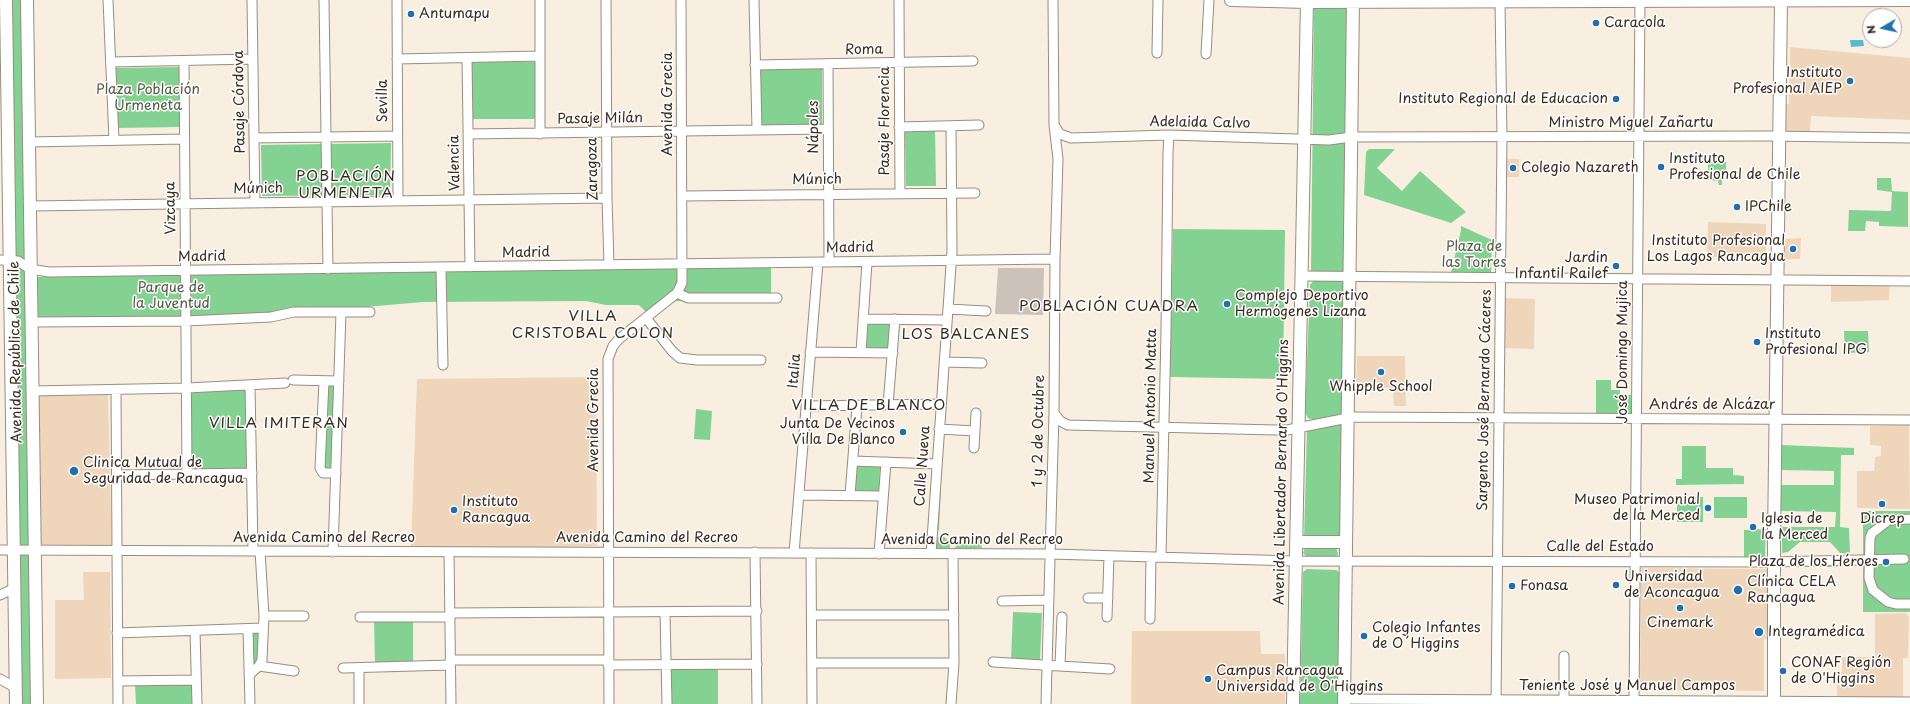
<!DOCTYPE html>
<html>
<head>
<meta charset="utf-8">
<style>
  body { margin:0 }
  #map { position:relative; width:1910px; height:704px; overflow:hidden; background:#f9efe1; font-family:"Playpen Sans",sans-serif }
  canvas { display:block }
  .north { position:absolute; left:1862px; top:8px; width:40px; height:40px; box-sizing:border-box; background:#fff; border:1px solid #b1aaa5; border-radius:50%; rotate:261deg; font-size:11px; font-weight:700; line-height:16px; text-align:center; color:#3b2a1e }
  .north::after { content:''; display:block; margin:auto; width:14px; height:18px; background:#1f6fb2; clip-path:polygon(50% 0,100% 100%,50% 72%,0 100%) }
</style>
</head>
<body>
<div id="map">
<canvas width="1910" height="704"></canvas>
<div class="north">N</div>
</div>
<script>
const context = document.querySelector('canvas').getContext('2d');
context.lineJoin = 'round';
function fill(path, color) {
  context.fillStyle = color;
  context.fill(path, 'evenodd');
}
function poly(rows) {
  const path = new Path2D();
  for (const r of rows) {
    path.moveTo(r[0], r[1]);
    for (let i = 2; i < r.length; i += 2) path.lineTo(r[i], r[i + 1]);
  }
  return path;
}
function trace(path, color, width, dash) {
  context.strokeStyle = color;
  context.lineWidth = width;
  context.lineCap = dash ? 'butt' : 'round';
  context.setLineDash(dash || []);
  context.stroke(path);
}
function drawText(font, color, halo, rows, align = 'center') {
  context.font = font + ' "Playpen Sans",sans-serif';
  context.lineWidth = 3;
  context.setLineDash([]);
  context.textBaseline = 'middle';
  context.strokeStyle = halo;
  context.fillStyle = color;
  for (const [text, x, y, turn = 0] of rows) {
    context.save();
    context.translate(x, y);
    context.rotate((+turn || 0) * Math.PI / 180);
    context.textAlign = isNaN(turn) ? turn : align;
    if (halo) context.strokeText(text, 0, 0);
    context.fillText(text, 0, 0);
    context.restore();
  }
}
fill(poly([
  [1790,47,1910,58,1910,120,1811,116,1810,134,1786,133,1785,104,1789,104],
  [1507,159,1519,159,1519,177,1506,177],
  [1708,222,1766,224,1766,257,1707,257],
  [1801,238,1800,259,1785,259,1785,239],
  [1890,283,1889,300,1831,302,1831,284],
  [1504,298,1535,299,1534,349,1503,348],
  [1357,356,1405,356,1406,406,1394,406,1393,388,1356,387],
  [596,377,597,546,494,549,411,546,417,379],
  [108,395,112,549,39,547,38,396],
  [1909,425,1910,509,1857,508,1857,471,1874,471,1875,457,1881,456,1881,446,1870,445,1870,426],
  [1641,568,1769,569,1768,639,1764,639,1764,691,1640,690],
  [83,572,110,572,111,678,55,679,55,600,84,600],
  [1906,613,1909,617,1908,658,1903,658,1903,699,1837,699,1837,673,1842,672,1842,657,1875,657,1875,614],
  [1132,631,1260,631,1261,654,1285,654,1285,704,1131,704]
]), '#efd6bb');
fill(poly([
  [998,268,1044,268,1043,315,995,314]
]), '#cdc2b9');
fill(poly([
  [11,0,23,0,33,704,21,704],
  [1314,5,1349,5,1346,273,1311,271],
  [470,62,536,62,536,119,470,119],
  [179,67,180,127,117,128,116,68],
  [822,68,822,125,760,125,759,69],
  [935,129,936,186,906,186,905,130],
  [391,143,390,195,262,196,261,145],
  [1369,149,1395,149,1377,168,1402,191,1420,171,1466,212,1451,223,1364,195,1366,152],
  [1708,157,1717,157,1717,162,1726,162,1726,171,1722,172,1722,185,1719,185,1718,181,1708,180],
  [1877,178,1891,178,1892,191,1908,192,1908,227,1879,226,1879,222,1866,221,1865,231,1848,231,1849,210,1891,211,1892,192,1877,190],
  [1461,226,1492,240,1491,274,1451,273,1461,230],
  [1173,229,1285,230,1283,379,1170,377],
  [771,266,771,302,662,301,647,313,639,305,606,305,586,301,423,302,273,315,37,319,37,277],
  [1314,280,1344,281,1342,415,1314,420,1308,418,1305,413,1310,285],
  [864,322,892,323,890,351,863,349],
  [1844,331,1868,331,1869,352,1845,353],
  [1596,380,1611,380,1611,390,1620,390,1620,395,1631,395,1631,414,1596,413],
  [324,381,339,381,336,473,321,470],
  [246,389,247,469,192,470,191,393],
  [696,409,712,411,710,440,694,439],
  [1345,422,1343,535,1340,537,1304,538,1307,428],
  [1782,445,1854,448,1854,455,1841,455,1840,527,1849,528,1850,554,1840,553,1830,542,1800,542,1788,552,1782,553,1782,527,1835,527,1836,512,1780,511,1780,485,1834,485,1834,471,1780,470],
  [1682,446,1706,446,1706,468,1733,468,1733,475,1744,476,1744,484,1676,485,1676,479,1682,479],
  [856,466,880,467,879,492,855,492],
  [937,483,941,487,939,530,934,533],
  [1677,497,1703,497,1703,522,1677,522],
  [1714,497,1747,497,1747,518,1714,518],
  [1863,511,1910,511,1910,612,1863,612],
  [1766,529,1765,558,1744,558,1744,530],
  [942,535,949,541,950,548,932,548,933,540],
  [960,540,980,540,982,548,955,548],
  [1336,547,1338,554,1336,558,1308,558,1303,553,1305,548],
  [1790,564,1837,564,1837,567,1790,567],
  [1307,569,1336,570,1341,573,1340,704,1300,704,1303,572],
  [1013,612,1042,613,1040,661,1011,660],
  [374,617,413,617,413,666,375,668],
  [263,628,262,669,259,673,249,679,249,629],
  [669,666,718,666,718,704,668,704],
  [193,684,193,704,136,704,135,685]
]), '#83d292');
fill(poly([
  [1850,40,1863,40,1864,46,1851,47]
]), '#54bed0');
const minor = poly([
  [108,0,114,140],
  [252,0,255,203],
  [324,0,328,269],
  [397,0,398,201],
  [606,0,607,198,609,265],
  [754,0,757,130],
  [899,0,900,193],
  [1157,53,1158,0],
  [1206,54,1209,0],
  [467,58,470,267],
  [397,59,540,56],
  [184,61,187,474],
  [111,62,253,59],
  [828,64,829,262],
  [755,65,973,61],
  [1054,125,1060,134,1071,138,1169,135,1329,140,1351,137,1767,136,1910,138],
  [899,127,979,125],
  [468,134,828,129],
  [540,134,540,0],
  [254,138,397,136],
  [29,142,184,139],
  [682,196,975,193],
  [29,206,607,198],
  [0,260,18,261,30,269,49,272,1055,259],
  [441,268,443,365],
  [1301,276,1910,281],
  [677,293,688,298,777,298],
  [948,309,986,311],
  [646,318,672,351,680,358,697,360,761,360],
  [863,319,947,320],
  [31,322,186,321,271,317,294,312,370,312],
  [810,352,893,353],
  [861,352,867,262],
  [944,362,982,363],
  [293,380,339,381],
  [324,381,320,468,323,473,336,473],
  [250,385,253,551],
  [116,390,118,704],
  [32,391,187,388,285,383],
  [888,405,895,319],
  [806,406,941,404],
  [1054,413,1060,421,1068,425,1276,430,1287,430,1353,417,1910,420],
  [939,429,975,431],
  [974,448,976,413],
  [853,461,937,464],
  [117,475,252,473],
  [799,495,883,496],
  [850,495,857,406],
  [1910,519,1889,520,1872,533,1870,538,1869,578,1873,590,1888,602,1896,604,1910,604],
  [0,550,1050,554,1295,561,1771,562,1904,559],
  [333,552,341,312],
  [449,552,451,704],
  [755,552,757,704],
  [794,553,818,263],
  [811,553,812,704],
  [879,554,886,462],
  [931,554,952,251,951,126],
  [1161,557,1166,331,1168,153,1169,135],
  [0,595,15,588],
  [1088,598,1108,598],
  [1002,601,1049,600],
  [665,612,667,704],
  [450,613,757,611],
  [812,615,954,615],
  [264,616,304,616],
  [360,617,450,617],
  [1107,617,1109,556],
  [1150,619,1151,557],
  [248,629,250,704],
  [195,631,197,704],
  [117,633,263,628],
  [1564,656,1564,700],
  [450,660,608,660],
  [993,662,1110,669],
  [812,663,954,663],
  [608,665,757,664],
  [1060,665,1062,617],
  [259,666,294,671],
  [343,668,450,665],
  [249,675,259,666,262,660,264,616,260,551],
  [0,679,16,688],
  [118,681,196,680],
  [1344,699,1910,702],
  [359,704,359,668],
  [609,704,608,359,613,346,619,339,677,293,682,283,681,0],
  [951,704,954,663,953,554],
  [1046,704,1054,413,1055,259,1058,159,1054,125,1053,0],
  [1496,704,1502,137,1500,0],
  [1634,704,1640,0]
]);
const major = poly([
  [6,0,16,704],
  [27,0,37,704],
  [1231,0,1307,2,1910,0],
  [1296,542,1346,542],
  [1293,704,1307,0],
  [1344,704,1353,0],
  [1774,704,1774,539,1781,0]
]);
trace(minor, '#9a8c80', 11);
trace(major, '#9a8c80', 14);
trace(minor, '#fff', 9);
trace(major, '#fff', 12);
for (const [x, y, r, color] of [
  [411,14,4,"#1f6fb2"],
  [1596,23,4,"#1f6fb2"],
  [1850,81,4,"#1f6fb2"],
  [1616,99,4,"#1f6fb2"],
  [1661,167,4,"#1f6fb2"],
  [1513,168,4,"#1f6fb2"],
  [1737,207,4,"#1f6fb2"],
  [1793,249,4,"#1f6fb2"],
  [1616,266,4,"#1f6fb2"],
  [1227,304,4,"#1f6fb2"],
  [1757,342,4,"#1f6fb2"],
  [1381,372,4,"#1f6fb2"],
  [903,432,4,"#1f6fb2"],
  [74,471,5,"#1f6fb2"],
  [1882,504,4,"#1f6fb2"],
  [1708,508,4,"#1f6fb2"],
  [454,510,4,"#1f6fb2"],
  [1753,527,4,"#1f6fb2"],
  [1886,562,4,"#1f6fb2"],
  [1616,585,4,"#1f6fb2"],
  [1512,586,4,"#1f6fb2"],
  [1738,590,5,"#1f6fb2"],
  [1680,608,4,"#1f6fb2"],
  [1759,632,5,"#1f6fb2"],
  [1364,636,4,"#1f6fb2"],
  [1783,671,4,"#1f6fb2"],
  [1208,679,4,"#1f6fb2"]
]) {
  const dot = new Path2D();
  dot.arc(x, y, r, 0, 2 * Math.PI);
  context.fillStyle = color;
  context.fill(dot);
  trace(dot, '#fff', 1.5);
}
drawText('14px', '#3b2a1e', '#fff', [
  ["Antumapu",419,14],
  ["Caracola",1604,23],
  ["Instituto",1842,73,"right"],
  ["Profesional AIEP",1842,89,"right"],
  ["Instituto Regional de Educacion",1608,99,"right"],
  ["Instituto",1669,159],
  ["Profesional de Chile",1669,175],
  ["Colegio Nazareth",1521,168],
  ["IPChile",1745,207],
  ["Instituto Profesional",1785,241,"right"],
  ["Los Lagos Rancagua",1785,257,"right"],
  ["Jardin",1608,258,"right"],
  ["Infantil Railef",1608,274,"right"],
  ["Complejo Deportivo",1235,296],
  ["Hermógenes Lizana",1235,312],
  ["Instituto",1765,334],
  ["Profesional IPG",1765,350],
  ["Whipple School",1381,387,"center"],
  ["Junta De Vecinos",895,424,"right"],
  ["Villa De Blanco",895,440,"right"],
  ["Clinica Mutual de",83,463],
  ["Seguridad de Rancagua",83,479],
  ["Museo Patrimonial",1700,500,"right"],
  ["de la Merced",1700,516,"right"],
  ["Instituto",462,502],
  ["Rancagua",462,518],
  ["Iglesia de",1761,519],
  ["la Merced",1761,535],
  ["Dicrep",1882,519,"center"],
  ["Plaza de los Héroes",1878,562,"right"],
  ["Universidad",1624,577],
  ["de Aconcagua",1624,593],
  ["Clínica CELA",1747,582],
  ["Rancagua",1747,598],
  ["Fonasa",1520,586],
  ["Cinemark",1680,623,"center"],
  ["Colegio Infantes",1372,628],
  ["de O´Higgins",1372,644],
  ["Integramédica",1768,632],
  ["CONAF Región",1791,663],
  ["de O'Higgins",1791,679],
  ["Campus Rancagua",1216,671],
  ["Universidad de O'Higgins",1216,687]
], 'left');
drawText('14px', '#3b2a1e', '#fff', [
  ["Roma",864,50,-1],
  ["Sevilla",383,101,-90],
  ["Pasaje Córdova",240,102,-91],
  ["Avenida Grecia",668,104,-90],
  ["Pasaje Milán",600,119,-1],
  ["Pasaje Florencia",885,121,-90],
  ["Adelaida Calvo",1200,123,1],
  ["Ministro Miguel Zañartu",1631,123],
  ["Nápoles",814,127,-90],
  ["Valencia",455,163,-91],
  ["Zaragoza",593,169,-91],
  ["Múnich",817,180,-1],
  ["Múnich",258,189,-1],
  ["Vizcaya",171,208,-91],
  ["Madrid",850,248,-1],
  ["Madrid",526,253,-1],
  ["Madrid",202,257,-1],
  ["Avenida República de Chile",16,352,-91],
  ["José Domingo Mujica",1623,352,-90],
  ["Italia",795,371,-85],
  ["Sargento José Bernardo Cáceres",1485,400,-89],
  ["Andrés de Alcázar",1712,405],
  ["Manuel Antonio Matta",1151,406,-89],
  ["Avenida Grecia",594,420,-90],
  ["1 y 2 de Octubre",1039,431,-89],
  ["Calle Nueva",923,466,-86],
  ["Avenida Libertador Bernardo O'Higgins",1282,472,-89],
  ["Avenida Camino del Recreo",324,538],
  ["Avenida Camino del Recreo",647,538],
  ["Avenida Camino del Recreo",972,540],
  ["Calle del Estado",1600,547],
  ["Teniente José y Manuel Campos",1627,686]
]);
drawText('14px', '#515c41', '#fff', [
  ["Plaza Población",148,90],
  ["Urmeneta",148,106],
  ["Plaza de",1474,247],
  ["las Torres",1474,263],
  ["Parque de",171,288],
  ["la Juventud",171,304]
]);
context.letterSpacing = '1px';
drawText('15px', '#3b2a1e', '#fff', [
  ["POBLACIÓN",346,177],
  ["URMENETA",346,194],
  ["POBLACIÓN CUADRA",1109,307],
  ["VILLA",593,317],
  ["CRISTOBAL COLON",593,334],
  ["LOS BALCANES",966,335],
  ["VILLA DE BLANCO",869,406],
  ["VILLA IMITERAN",279,424]
]);
context.letterSpacing = '0px';
</script>
</body>
</html>
